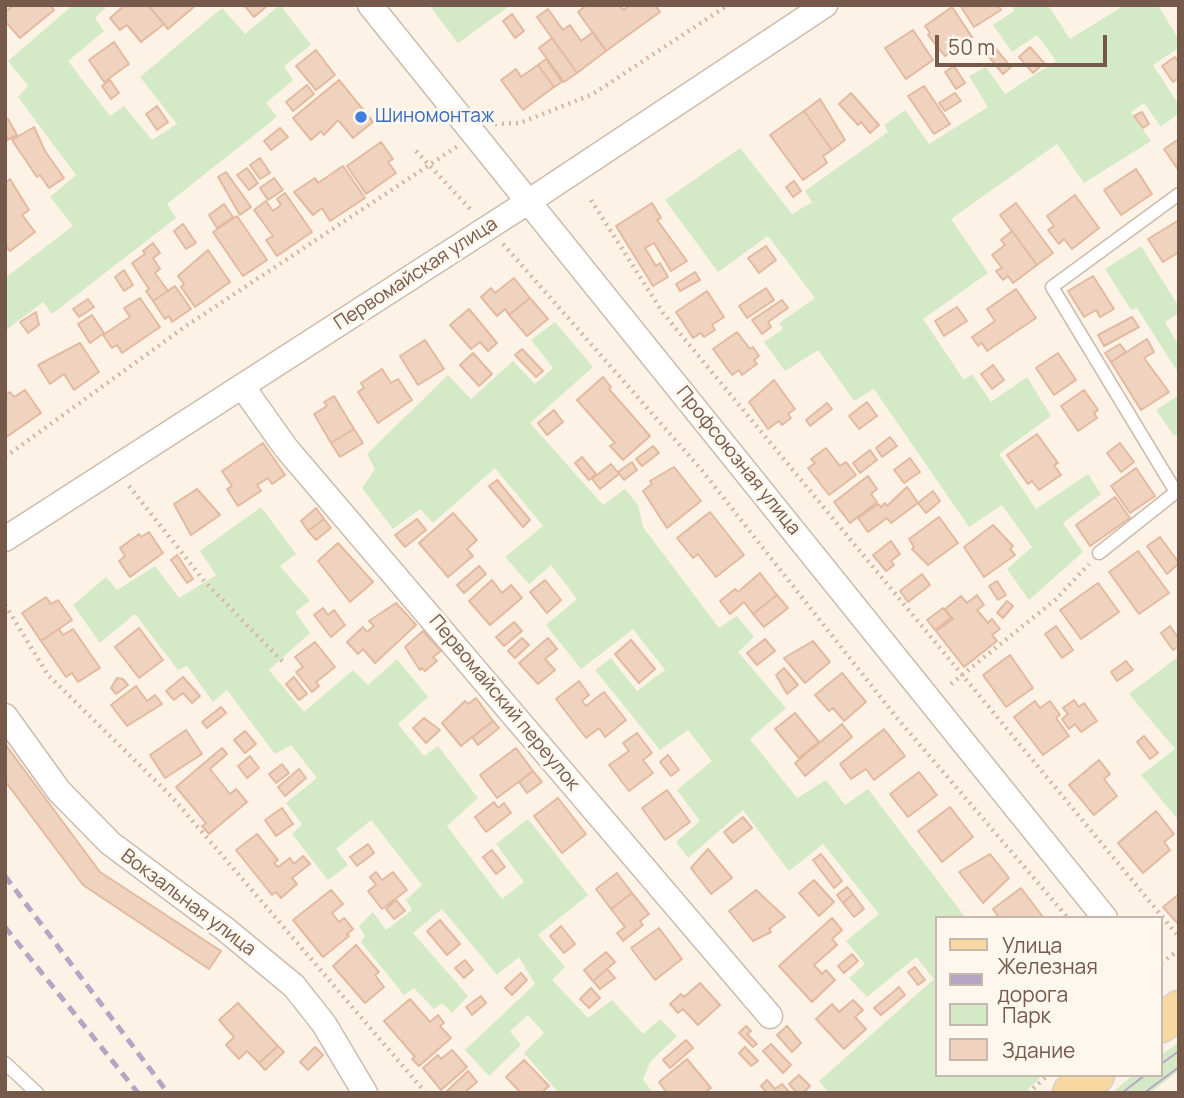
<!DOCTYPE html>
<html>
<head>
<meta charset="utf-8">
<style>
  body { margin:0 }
  #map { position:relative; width:1184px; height:1098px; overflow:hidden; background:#fcf3e6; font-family:Manrope,sans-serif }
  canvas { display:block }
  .frame { position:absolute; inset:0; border:7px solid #755a4c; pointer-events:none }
  .legend { position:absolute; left:935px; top:916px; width:228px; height:161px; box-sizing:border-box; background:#fef7ed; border:2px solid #c7b8ad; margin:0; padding:9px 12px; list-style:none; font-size:21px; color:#755a4c }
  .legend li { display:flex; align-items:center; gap:14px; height:35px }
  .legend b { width:35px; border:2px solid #c7b8ad }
  .scale { position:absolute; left:935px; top:35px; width:172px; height:32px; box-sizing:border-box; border:4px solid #755a4c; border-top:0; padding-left:9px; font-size:21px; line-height:24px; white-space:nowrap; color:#755a4c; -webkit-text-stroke:5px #fef7ed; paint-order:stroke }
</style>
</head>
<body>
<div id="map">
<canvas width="1184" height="1098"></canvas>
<div class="frame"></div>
<ul class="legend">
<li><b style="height:9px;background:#f8d8a1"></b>Улица</li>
<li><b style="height:9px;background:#b6a5c5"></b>Железная дорога</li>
<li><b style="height:19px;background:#d4e9c5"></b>Парк</li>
<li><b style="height:19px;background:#f0d3bf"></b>Здание</li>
</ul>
<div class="scale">50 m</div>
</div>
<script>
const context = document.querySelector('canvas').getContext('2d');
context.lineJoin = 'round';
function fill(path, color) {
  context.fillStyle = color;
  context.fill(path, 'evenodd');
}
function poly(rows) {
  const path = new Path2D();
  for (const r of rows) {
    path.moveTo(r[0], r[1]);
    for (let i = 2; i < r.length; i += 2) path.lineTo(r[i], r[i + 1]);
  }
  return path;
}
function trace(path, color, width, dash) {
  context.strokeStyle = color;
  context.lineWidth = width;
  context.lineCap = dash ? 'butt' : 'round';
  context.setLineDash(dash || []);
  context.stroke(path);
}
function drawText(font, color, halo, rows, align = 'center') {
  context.font = font + ' Manrope,sans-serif';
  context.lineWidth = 6;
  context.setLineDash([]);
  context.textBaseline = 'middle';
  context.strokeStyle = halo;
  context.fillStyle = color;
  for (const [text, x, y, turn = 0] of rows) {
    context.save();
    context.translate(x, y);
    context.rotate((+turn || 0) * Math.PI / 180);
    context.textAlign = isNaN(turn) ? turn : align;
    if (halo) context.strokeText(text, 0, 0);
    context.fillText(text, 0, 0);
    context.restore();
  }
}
fill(poly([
  [73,5,108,5,95,18,104,31,68,61,110,116,124,106,152,140,177,124,140,77,222,8,245,34,280,5,311,45,284,66,293,80,266,103,277,117,167,204,176,218,52,314,43,302,5,331,5,278,73,226,50,197,76,175,18,97,28,86,8,61],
  [429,5,511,5,458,43],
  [1012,5,1048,5,1070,39,1120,8,1119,5,1158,5,1179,40,1179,48,1153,65,1179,105,1179,113,1161,127,1144,103,1131,112,1151,141,1084,183,1057,144,951,219,988,273,923,319,964,380,972,374,991,402,1027,377,1051,416,999,454,1036,509,1088,474,1101,494,1063,523,1083,552,1029,600,1007,569,1032,547,1002,505,969,527,874,389,854,401,818,350,785,371,764,342,783,329,779,323,815,298,768,236,718,272,665,200,740,148,792,214,812,202,805,191,888,132,884,125,905,110,929,144,988,107,969,76,986,67,1005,94,1056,61,1037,35,1012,52,993,25,1014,11],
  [1141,246,1179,307,1179,313,1165,322,1179,346,1179,374,1137,308,1131,310,1105,269],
  [555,322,593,367,530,423,603,505,625,489,638,505,643,527,719,628,737,616,754,637,738,652,786,708,750,739,797,798,826,780,845,805,868,789,965,917,937,918,937,1075,1043,1075,1024,1093,829,1093,819,1081,934,979,916,957,867,997,849,978,865,964,846,941,879,914,823,844,789,871,743,810,688,858,676,842,700,821,677,790,712,761,688,730,660,750,595,670,611,658,637,691,665,670,633,629,581,669,546,625,577,599,551,565,529,584,505,557,543,526,495,468,433,523,420,509,393,529,362,488,375,469,367,454,448,375,471,399,513,361,535,384,553,368,531,340],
  [1179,395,1179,433,1174,436,1156,410],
  [261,507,296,554,280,566,310,601,295,612,310,633,269,670,304,712,353,670,368,685,397,659,428,697,398,724,424,756,438,746,478,798,447,826,502,899,524,882,496,844,528,819,588,895,538,935,565,967,552,980,588,1018,612,1000,643,1034,660,1019,677,1036,650,1062,643,1080,653,1093,559,1093,524,1053,544,1033,528,1015,510,1031,521,1045,489,1076,465,1050,535,984,519,957,497,975,442,909,413,933,468,996,452,1013,442,1003,434,1009,414,988,404,995,361,942,365,936,359,926,373,912,386,930,412,910,406,900,422,885,371,820,336,849,348,865,328,880,292,834,302,824,286,803,317,778,291,745,275,754,227,690,213,702,187,666,178,670,135,614,100,643,73,605,106,577,117,590,155,566,179,598,216,575,200,551],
  [1179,656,1179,821,1141,775,1175,749,1129,694],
  [1179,1042,1179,1071,1149,1093,1112,1093,1133,1075,1161,1075,1161,1055]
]), '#d4e9c5');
const building = poly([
  [14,5,50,5,54,10,20,38,5,21,5,12,14,5],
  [125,5,148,5,164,24,141,42,127,25,120,30,110,18,125,5],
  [148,5,196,5,168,29,148,5],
  [244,5,268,5,254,17,244,5],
  [587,5,619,5,623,10,630,5,655,5,660,12,606,51,578,12,587,5],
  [960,5,998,5,1001,10,974,27,960,5],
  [952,7,972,37,945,56,928,35,930,33,925,26,952,7],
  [548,9,563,30,570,25,581,41,593,32,606,51,577,73,537,17,548,9],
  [512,14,524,31,515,38,503,21,512,14],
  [913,30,933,60,906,79,885,48,913,30],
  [552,38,577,73,564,82,539,48,552,38],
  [114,42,129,64,104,82,89,60,114,42],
  [990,42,1011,67,1003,74,982,48,990,42],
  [1030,47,1044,63,1033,73,1019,57,1030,47],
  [316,50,335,75,316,90,296,66,316,50],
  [1175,57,1179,63,1179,78,1173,82,1162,66,1175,57],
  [546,59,562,82,554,87,538,65,546,59],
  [538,65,554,87,523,110,501,80,516,69,521,77,538,65],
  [954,66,965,83,956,89,945,72,954,66],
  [110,80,119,93,111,99,102,86,110,80],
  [339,80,373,122,353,138,338,120,324,135,321,131,311,140,293,118,339,80],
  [307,85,314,94,293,111,286,102,307,85],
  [924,86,950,124,934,134,908,96,924,86],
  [851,93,879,125,870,133,861,122,858,125,839,104,851,93],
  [955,93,961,101,945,111,939,103,955,93],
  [820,99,845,140,832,150,804,111,820,99],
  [157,106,168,122,157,130,146,114,157,106],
  [804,111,832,150,823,156,827,163,803,180,770,135,804,111],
  [1142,112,1149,124,1143,128,1134,116,1142,112],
  [8,119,17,135,7,140,5,121,8,119],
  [34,127,45,151,64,178,49,188,40,175,37,177,12,140,34,127],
  [280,128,288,137,271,150,264,141,280,128],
  [1179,139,1179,171,1164,149,1179,139],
  [381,142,393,159,388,162,396,173,366,194,347,166,381,142],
  [260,158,270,173,260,179,250,165,260,158],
  [343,166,365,198,330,221,322,208,313,215,294,192,315,178,318,183,343,166],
  [247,168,258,183,249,190,237,175,247,168],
  [1136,169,1152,194,1121,215,1104,190,1136,169],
  [226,172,251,207,240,215,218,177,226,172],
  [274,178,283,190,268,200,260,188,274,178],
  [10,179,29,210,22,215,35,232,10,251,5,245,5,183,10,179],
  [794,181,801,191,793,197,786,187,794,181],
  [285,193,312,232,277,256,266,240,273,236,254,210,266,201,273,211,281,205,277,199,285,193],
  [1075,195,1099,228,1072,249,1064,239,1059,244,1048,230,1054,226,1047,216,1075,195],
  [652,203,661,218,657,220,687,261,671,271,654,243,645,248,656,266,660,263,668,277,653,286,616,226,652,203],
  [1016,203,1053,253,1037,265,1000,215,1016,203],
  [224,204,233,217,217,228,209,215,224,204],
  [237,216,267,260,243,276,213,232,237,216],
  [1179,220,1179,252,1163,262,1148,239,1179,220],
  [183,224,196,243,186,249,174,231,183,224],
  [1012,231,1037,265,1013,283,1008,276,1003,280,996,271,1002,268,992,255,1005,245,1001,240,1012,231],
  [153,243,160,253,153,258,160,269,155,273,168,291,153,301,146,291,149,289,132,263,145,254,143,251,153,243],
  [766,246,776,260,759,273,748,258,766,246],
  [208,250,230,282,195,307,181,287,184,284,178,276,208,250],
  [124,270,133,285,124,291,115,277,124,270],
  [695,272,700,280,680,291,676,284,695,272],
  [1093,276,1114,309,1100,317,1096,310,1084,317,1068,291,1093,276],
  [514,278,530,298,509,315,505,309,497,316,481,297,491,288,495,293,514,278],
  [175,286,191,309,172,322,169,316,165,319,153,301,175,286],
  [766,288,774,300,747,318,739,306,766,288],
  [1016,289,1036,318,987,351,982,343,978,346,972,337,995,321,987,309,1016,289],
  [707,291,724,317,712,325,715,330,704,337,701,333,693,338,676,312,707,291],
  [140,298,160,327,122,353,117,345,112,348,103,335,130,317,124,308,140,298],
  [530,298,548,319,527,336,509,315,530,298],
  [88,299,94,307,79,317,73,309,88,299],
  [782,300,788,308,768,322,771,327,762,334,752,320,782,300],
  [957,307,967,321,944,336,935,321,957,307],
  [469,309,497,343,488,351,480,342,471,349,450,325,469,309],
  [36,312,39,325,28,333,20,322,36,312],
  [92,315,104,333,90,343,78,324,92,315],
  [1132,317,1139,327,1104,346,1098,335,1132,317],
  [737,332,750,349,753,347,759,356,754,360,757,364,742,375,739,370,732,375,713,349,737,332],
  [1147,339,1154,352,1144,358,1169,392,1141,410,1111,362,1147,339],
  [425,340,444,369,418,385,400,356,425,340],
  [80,343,99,372,74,390,64,374,50,384,38,365,80,343],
  [1120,344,1126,352,1111,362,1105,353,1120,344],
  [522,349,543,371,536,377,515,355,522,349],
  [473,353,492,374,479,386,460,365,473,353],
  [1058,353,1076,380,1054,395,1036,368,1058,353],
  [993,365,1004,380,992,389,981,374,993,365],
  [382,369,391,383,398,379,412,400,378,423,358,392,364,388,361,383,382,369],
  [603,377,611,387,609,389,650,436,623,460,610,446,615,443,577,400,603,377],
  [774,380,795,409,788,414,791,418,782,425,779,421,768,429,749,402,774,380],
  [25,390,41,413,5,438,5,395,10,392,14,397,25,390],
  [1084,390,1098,410,1094,413,1097,418,1078,431,1061,406,1084,390],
  [334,396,354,429,331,443,314,414,327,406,324,402,334,396],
  [867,402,877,416,859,429,849,416,867,402],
  [827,403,832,409,810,426,806,420,827,403],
  [554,410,563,422,547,435,538,423,554,410],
  [354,429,363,443,340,457,331,443,354,429],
  [1037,434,1058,463,1054,465,1061,475,1039,490,1032,481,1028,484,1007,455,1037,434],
  [890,437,897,446,882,457,876,448,890,437],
  [263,443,285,475,272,484,268,478,257,485,261,491,238,506,227,489,232,486,222,471,263,443],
  [1120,443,1134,462,1121,472,1107,453,1120,443],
  [653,446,659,453,642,466,636,459,653,446],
  [826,448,840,466,846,462,856,475,829,495,808,468,815,463,811,459,826,448],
  [870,450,877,460,860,473,853,463,870,450],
  [582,457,596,474,589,480,575,463,582,457],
  [910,458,920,472,904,483,894,470,910,458],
  [632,462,637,470,624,480,618,472,632,462],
  [611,464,619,474,600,489,592,479,611,464],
  [674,467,701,501,667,528,643,491,652,484,650,481,674,467],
  [1136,468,1155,496,1130,513,1111,486,1136,468],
  [868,476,877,489,871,494,877,502,850,523,834,502,868,476],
  [497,480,530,520,523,527,489,486,497,480],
  [907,487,918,503,891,523,887,518,868,532,858,518,878,504,881,507,885,503,887,506,907,487],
  [197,489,220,515,191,535,174,504,197,489],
  [933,491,940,501,926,513,918,503,933,491],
  [1115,497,1130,518,1090,546,1076,525,1115,497],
  [316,508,324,519,308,531,301,521,316,508],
  [710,512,744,555,716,577,698,554,693,558,677,538,710,512],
  [453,513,477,540,467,549,473,556,448,577,419,543,453,513],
  [939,517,958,543,928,565,912,549,914,547,909,539,939,517],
  [324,519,331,528,316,540,308,531,324,519],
  [417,519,426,530,405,547,395,535,417,519],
  [993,525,1013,546,1010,549,1015,555,984,577,964,547,993,525],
  [149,532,163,553,130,577,119,561,125,556,120,548,139,534,141,537,149,532],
  [1160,537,1179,563,1167,574,1147,546,1160,537],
  [891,541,900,554,891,561,894,565,886,571,873,555,891,541],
  [338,543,373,582,350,602,318,561,338,543],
  [1138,551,1169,593,1139,614,1109,572,1138,551],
  [177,555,193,579,187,583,171,560,177,555],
  [479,566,486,574,464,593,457,585,479,566],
  [760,573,777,595,753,614,744,602,730,614,720,601,735,589,738,592,760,573],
  [922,574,930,585,908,602,900,591,922,574],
  [492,580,502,593,511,585,522,598,490,625,469,601,492,580],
  [545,580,561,600,547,613,530,592,545,580],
  [997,581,1006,595,998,600,989,586,997,581],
  [1098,583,1119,612,1081,639,1060,610,1098,583],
  [777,595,788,608,764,627,753,614,777,595],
  [977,595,984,605,977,610,988,623,992,619,1000,629,992,635,997,641,964,667,936,631,953,619,945,609,961,596,967,603,977,595],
  [46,597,51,604,58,600,72,620,41,641,22,613,46,597],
  [1007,601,1013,606,1003,618,997,613,1007,601],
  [396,603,416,625,375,663,363,649,358,654,347,642,363,627,367,632,374,626,369,621,396,603],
  [323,608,328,615,334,610,345,625,331,637,314,615,323,608],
  [943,608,951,618,935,630,927,620,943,608],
  [514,622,522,631,504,646,496,637,514,622],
  [1056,626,1073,650,1062,658,1045,634,1056,626],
  [1170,626,1179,639,1179,646,1173,650,1161,633,1170,626],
  [139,628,163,660,139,678,115,647,139,628],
  [59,629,63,635,73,629,100,668,78,682,72,673,66,677,41,641,59,629],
  [423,631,441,651,433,657,437,661,425,671,422,668,420,670,405,647,423,631],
  [522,638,529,645,515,658,508,651,522,638],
  [548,638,557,649,545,659,555,670,538,684,519,663,548,638],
  [765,639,775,651,757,665,747,653,765,639],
  [631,640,655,669,639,683,615,654,631,640],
  [813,641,830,662,805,683,784,658,813,641],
  [315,642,335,667,316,682,319,686,312,692,296,672,303,667,295,657,315,642],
  [1010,655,1033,688,1006,707,983,675,1010,655],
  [1126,661,1133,670,1117,681,1111,672,1126,661],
  [784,668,798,685,787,694,776,675,784,668],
  [842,673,866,702,844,721,833,708,829,711,815,695,842,673],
  [183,677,200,696,192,703,183,693,174,700,166,691,183,677],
  [294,677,307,694,299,700,286,684,294,677],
  [117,678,123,679,128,685,116,694,111,688,117,678],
  [579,681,589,695,582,701,586,706,604,692,626,720,605,737,599,728,586,738,556,699,579,681],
  [136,686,147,701,155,695,162,704,127,726,111,705,136,686],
  [476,698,493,721,461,746,442,723,465,701,468,704,476,698],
  [1074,700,1079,707,1084,703,1097,721,1081,732,1075,724,1069,729,1062,719,1068,714,1063,708,1074,700],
  [1035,701,1040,708,1050,701,1060,715,1056,718,1069,736,1043,755,1014,717,1035,701],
  [221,707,226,713,207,728,202,722,221,707],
  [795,713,819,742,799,758,775,729,795,713],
  [424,718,440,730,426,743,413,728,424,718],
  [493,721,499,728,478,745,472,737,493,721],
  [842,724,852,737,805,776,795,763,842,724],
  [884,729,905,756,874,780,866,769,851,779,840,764,884,729],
  [186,730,202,754,165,778,150,755,186,730],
  [245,731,256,744,245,753,234,740,245,731],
  [637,733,652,753,643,760,653,773,629,791,609,765,629,751,623,743,637,733],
  [1144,736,1158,753,1150,759,1137,742,1144,736],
  [5,744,100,872,221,951,209,969,83,885,5,781,5,744],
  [222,748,227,754,210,769,230,794,236,789,247,802,209,834,202,826,206,823,176,787,222,748],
  [516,748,533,771,497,798,480,775,516,748],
  [668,755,679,770,671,776,660,762,668,755],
  [250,756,259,768,247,778,238,766,250,756],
  [1099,760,1110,774,1104,779,1117,796,1094,815,1069,785,1099,760],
  [282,764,289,773,276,783,269,774,282,764],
  [299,769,306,778,285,796,278,787,299,769],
  [533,771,542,782,527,793,519,782,533,771],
  [919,772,937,795,908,817,890,794,919,772],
  [667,790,690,822,665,840,642,808,667,790],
  [558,798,586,834,562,853,534,816,558,798],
  [494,802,498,808,504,803,511,813,486,832,475,817,494,802],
  [950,807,973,837,942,862,918,831,950,807],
  [282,808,293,824,276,836,265,820,282,808],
  [1156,811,1174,834,1164,842,1170,850,1143,873,1118,843,1156,811],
  [743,817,752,828,733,843,724,832,743,817],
  [257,834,278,860,274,863,278,867,290,858,294,864,303,856,310,864,292,878,297,884,281,898,276,892,272,895,236,850,257,834],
  [368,844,374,853,357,866,350,857,368,844],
  [708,849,732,878,711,894,691,868,708,849],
  [492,850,505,867,496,874,483,857,492,850],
  [821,854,842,881,834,888,813,860,821,854],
  [990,854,1009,878,983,903,959,872,990,854],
  [376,872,382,880,393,872,407,890,382,909,368,891,376,885,370,877,376,872],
  [617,873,632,893,611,909,596,889,617,873],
  [814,880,834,902,819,916,799,893,814,880],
  [847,887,853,894,843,903,837,895,847,887],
  [1021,888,1043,917,999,918,993,909,1021,888],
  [331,890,343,904,332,913,339,922,344,918,353,929,347,934,349,936,323,957,293,920,331,890],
  [756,890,785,917,769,929,771,932,753,941,729,911,756,890],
  [632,893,649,914,640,921,643,925,623,941,617,933,625,927,611,909,632,893],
  [853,894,864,909,854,917,843,903,853,894],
  [1179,894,1179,925,1163,907,1179,894],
  [396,900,405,911,394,919,386,909,396,900],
  [832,918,842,930,832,939,837,945,814,965,822,974,826,970,835,980,812,1002,779,966,832,918],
  [440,920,460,944,447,955,427,931,440,920],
  [561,926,575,944,564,953,550,936,561,926],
  [659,928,682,959,655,980,631,948,659,928],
  [356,945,379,972,375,975,384,987,365,1003,333,966,356,945],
  [606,952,615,962,593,981,584,970,606,952],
  [852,954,858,961,844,973,838,966,852,954],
  [465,960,473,970,464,978,455,968,465,960],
  [915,967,925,980,918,985,908,972,915,967],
  [607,969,615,978,600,989,593,981,607,969],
  [521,973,527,980,512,995,505,988,521,973],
  [700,983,720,1005,698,1025,683,1009,678,1013,670,1004,681,994,684,997,700,983],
  [899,987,905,995,881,1015,874,1008,899,987],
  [591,988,600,998,589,1008,580,999,591,988],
  [481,996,486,1003,472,1015,466,1007,481,996],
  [410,999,430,1022,438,1015,444,1023,440,1026,451,1038,419,1066,412,1059,415,1057,384,1021,410,999],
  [853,1000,863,1010,855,1017,866,1029,844,1049,816,1019,832,1004,839,1012,853,1000],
  [238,1003,278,1046,259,1063,247,1051,239,1059,226,1045,234,1037,219,1020,238,1003],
  [746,1026,751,1031,747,1034,757,1044,753,1047,739,1033,746,1026],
  [787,1026,801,1043,792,1052,777,1035,787,1026],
  [686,1040,693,1048,670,1068,663,1060,686,1040],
  [771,1044,791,1065,783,1073,763,1051,771,1044],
  [278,1046,284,1052,265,1070,259,1063,278,1046],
  [315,1047,323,1055,308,1070,300,1062,315,1047],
  [745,1047,758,1061,751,1066,739,1053,745,1047],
  [452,1050,467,1067,441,1090,423,1068,438,1055,441,1059,452,1050],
  [687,1059,711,1088,704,1093,667,1093,659,1082,687,1059],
  [524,1060,549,1086,541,1093,521,1093,506,1077,524,1060],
  [468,1071,477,1082,464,1093,445,1093,468,1071],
  [799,1075,810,1086,803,1093,797,1093,789,1084,799,1075],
  [767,1080,775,1089,782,1084,790,1093,767,1093,761,1086,767,1080]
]);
fill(building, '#f0d3bf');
trace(building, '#e3b9a0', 2);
const service = poly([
  [1179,194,1052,287,1176,492,1179,490],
  [1099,553,1176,492],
  [5,1063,37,1093]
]);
const minor = poly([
  [370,5,1105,918],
  [242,386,286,448,770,1016],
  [5,539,534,198,825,5],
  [5,716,59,791,110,843,225,929,294,986,324,1024,365,1093]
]);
const primary = poly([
  [1161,1023,1179,1010],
  [1072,1093,1095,1075]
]);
trace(service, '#cdbbad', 15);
trace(minor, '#cdbbad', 27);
trace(primary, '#d8d1cd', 41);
trace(poly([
  [495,124,520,123,593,94,728,5],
  [416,151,473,212],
  [591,200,663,313,1179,937],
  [503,244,700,468,897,718,1068,918],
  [5,457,186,326,458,146],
  [129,486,205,582,284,663],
  [5,605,48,675,172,797,426,1093],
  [951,684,1055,600,1089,564],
  [1161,963,1179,950],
  [1028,1093,1047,1076]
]), '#d5b6a2', 4.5, [2, 5]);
trace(service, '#fff', 12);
trace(minor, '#fff', 24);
trace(primary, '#f8d8a1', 38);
trace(poly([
  [1161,1064,1179,1051],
  [1122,1093,1145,1075],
  [1144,1093,1179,1067]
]), '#b6a5c5', 2);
trace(poly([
  [5,876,168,1093],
  [5,927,138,1093]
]), '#b6a5c5', 5, [10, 7]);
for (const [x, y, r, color] of [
  [361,117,7,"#3f7fe0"]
]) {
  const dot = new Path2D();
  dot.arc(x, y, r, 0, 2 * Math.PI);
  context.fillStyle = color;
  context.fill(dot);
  trace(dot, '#fef7ed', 2.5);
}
drawText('19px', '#366cbe', '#fef7ed', [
  ["Шиномонтаж",375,117]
], 'left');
drawText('19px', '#755a4c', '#fef7ed', [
  ["Первомайская улица",416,274,-33],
  ["Профсоюзная улица",738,461,51],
  ["Первомайский переулок",504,703,50],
  ["Вокзальная улица",188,903,37]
]);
</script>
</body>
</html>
